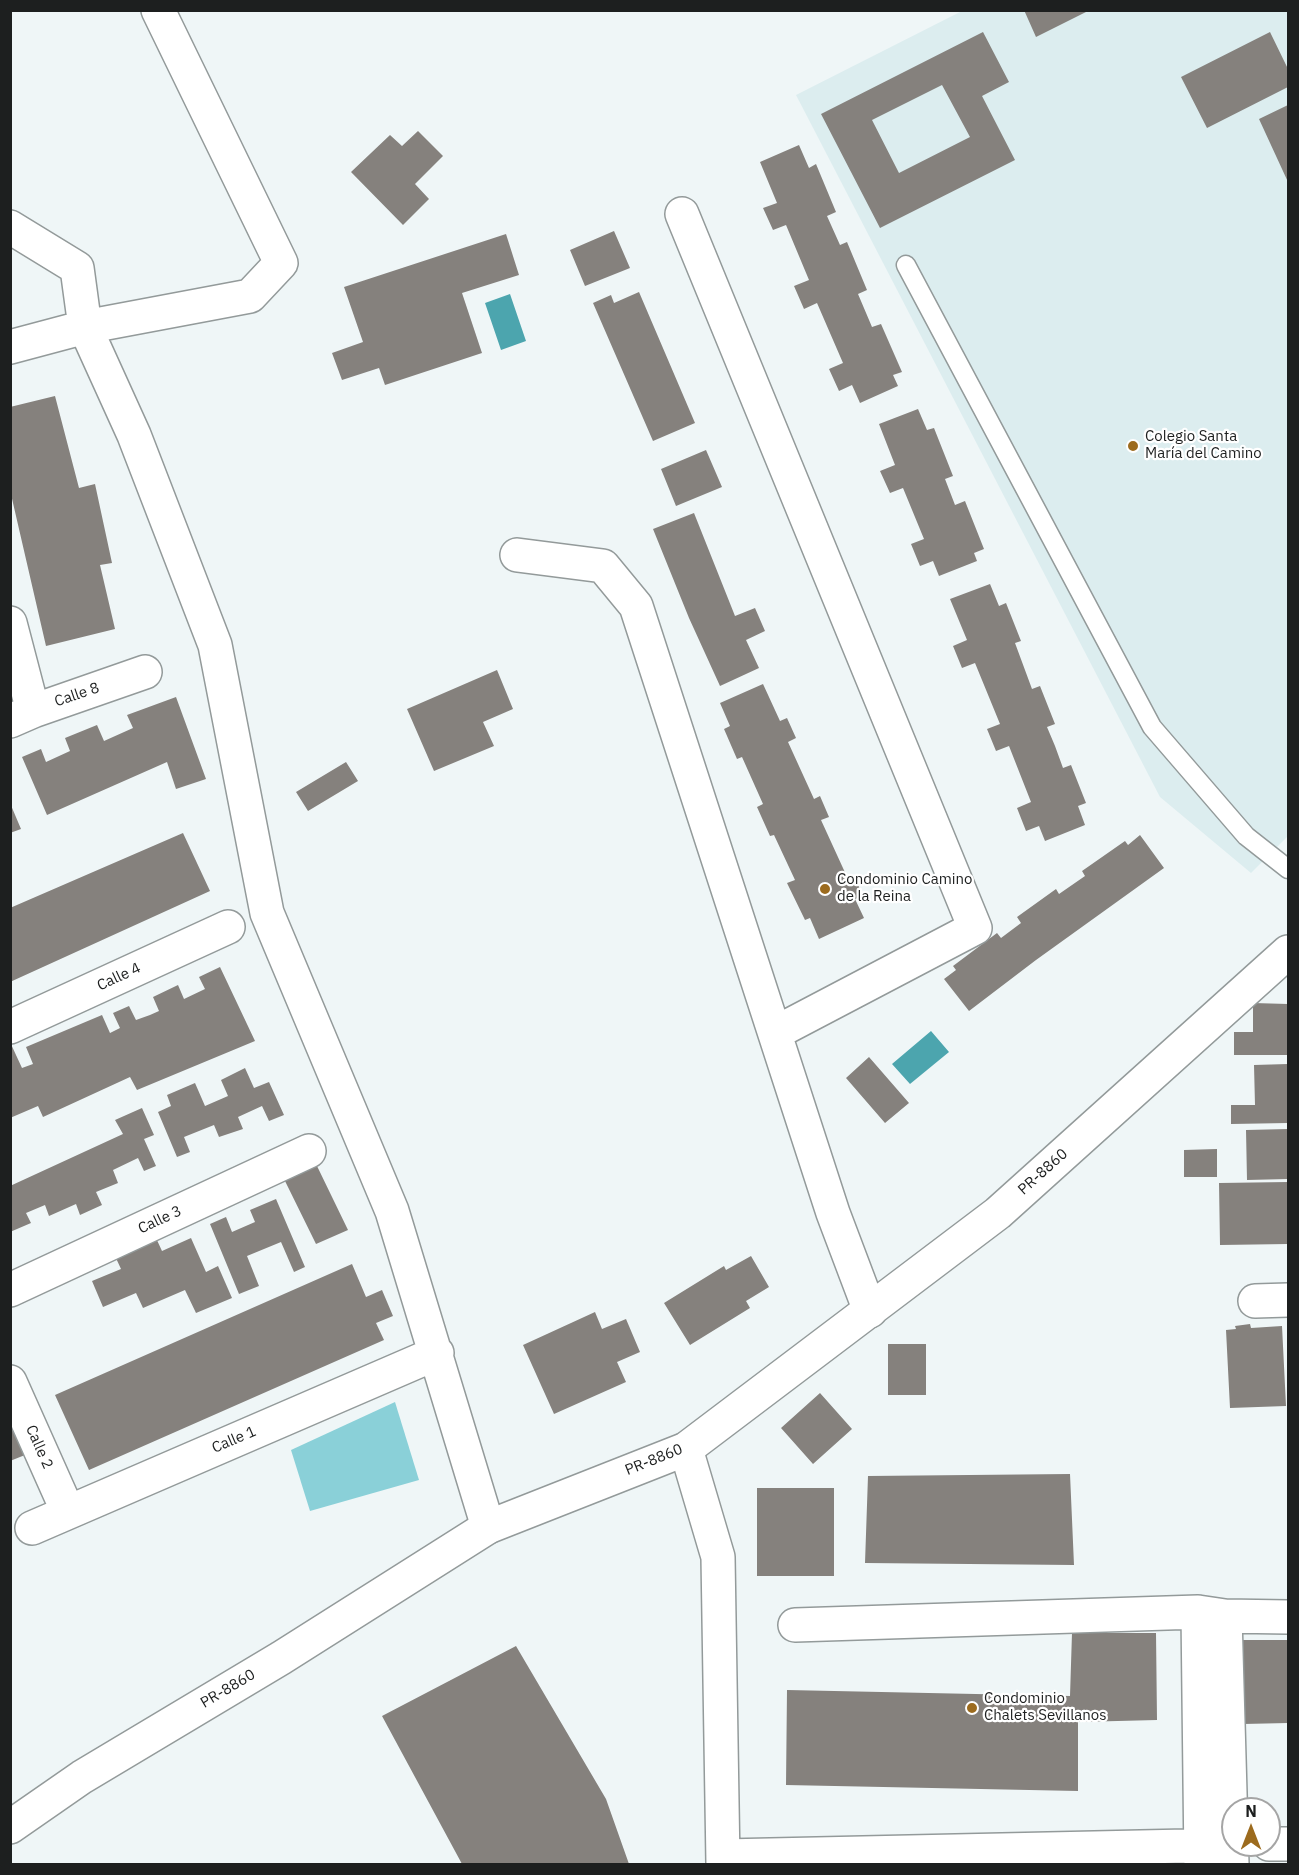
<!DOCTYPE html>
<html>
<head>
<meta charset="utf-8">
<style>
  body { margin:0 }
  #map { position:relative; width:1299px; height:1875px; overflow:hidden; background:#eff6f7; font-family:"IBM Plex Sans",sans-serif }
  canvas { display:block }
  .frame { position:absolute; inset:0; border:12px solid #1d1f1f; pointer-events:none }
  .north { position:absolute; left:1221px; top:1797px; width:60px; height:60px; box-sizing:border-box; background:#fff; border:2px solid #a5a5a5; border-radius:50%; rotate:0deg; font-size:16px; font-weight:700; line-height:24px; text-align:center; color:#1d1f1f }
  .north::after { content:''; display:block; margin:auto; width:21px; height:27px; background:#9c6b1e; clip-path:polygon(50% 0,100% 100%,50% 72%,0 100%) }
</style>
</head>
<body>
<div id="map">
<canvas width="1299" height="1875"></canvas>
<div class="frame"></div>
<div class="north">N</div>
</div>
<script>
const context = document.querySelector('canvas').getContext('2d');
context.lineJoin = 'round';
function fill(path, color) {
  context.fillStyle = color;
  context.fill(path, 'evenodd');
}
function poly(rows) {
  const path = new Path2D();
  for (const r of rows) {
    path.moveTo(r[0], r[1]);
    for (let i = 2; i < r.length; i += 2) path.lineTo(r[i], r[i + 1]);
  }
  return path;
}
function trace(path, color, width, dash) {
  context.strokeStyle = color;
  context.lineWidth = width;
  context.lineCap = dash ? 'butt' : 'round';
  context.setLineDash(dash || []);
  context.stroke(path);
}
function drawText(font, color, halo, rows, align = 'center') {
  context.font = font + ' "IBM Plex Sans",sans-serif';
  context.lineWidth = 4.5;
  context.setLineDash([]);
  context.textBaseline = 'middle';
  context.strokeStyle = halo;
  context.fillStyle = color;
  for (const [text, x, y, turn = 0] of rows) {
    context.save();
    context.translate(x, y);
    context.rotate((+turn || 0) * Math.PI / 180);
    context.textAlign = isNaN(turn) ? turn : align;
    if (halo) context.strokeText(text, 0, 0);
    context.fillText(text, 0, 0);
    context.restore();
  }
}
fill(poly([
  [962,11,1288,11,1288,836,1251,873,1160,797,796,95]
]), '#dcedef');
fill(poly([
  [395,1402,419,1480,310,1511,291,1450]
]), '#8ad0d8');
fill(poly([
  [510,294,526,341,501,350,485,303],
  [931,1031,949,1052,910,1084,892,1064]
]), '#4ca5ae');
fill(poly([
  [1024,10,1090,10,1036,37],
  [983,32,1009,82,982,96,1015,160,880,228,821,114],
  [942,85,970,137,899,173,872,120],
  [1270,32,1288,69,1288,87,1207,128,1181,77],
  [1288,105,1288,182,1259,119],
  [418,131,443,156,415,184,429,199,403,225,351,172,390,135,402,146],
  [799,145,809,168,816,164,836,212,827,216,840,245,847,242,867,290,858,294,872,327,881,324,902,372,893,375,898,386,860,403,852,385,839,391,829,369,843,363,817,303,804,309,794,286,809,280,786,225,773,230,763,208,777,203,760,162],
  [614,231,630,268,585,286,570,250],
  [506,234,519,275,462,293,482,353,385,385,379,368,342,380,332,353,363,342,344,287],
  [639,292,695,423,653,441,593,303,611,295,614,303],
  [55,396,79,488,95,484,112,563,100,565,115,629,46,646,10,490,10,407],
  [918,409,927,430,934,428,953,476,945,479,955,505,965,501,984,549,974,553,977,561,939,576,933,561,920,566,911,544,924,539,903,488,890,493,880,471,895,465,879,424],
  [706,450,722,487,676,506,661,469],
  [694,513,735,616,755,608,765,631,746,640,759,668,720,686,689,618,653,529],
  [990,584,999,606,1006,603,1021,641,1015,643,1032,689,1040,686,1055,724,1047,727,1055,746,1063,768,1071,765,1086,803,1078,806,1085,825,1045,841,1039,826,1026,831,1017,808,1031,802,1009,746,996,751,987,729,1000,724,975,663,962,668,953,646,967,640,950,599],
  [497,670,513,709,483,722,494,746,434,771,407,709],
  [763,684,780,721,787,718,796,738,788,742,814,799,820,796,829,817,821,820,848,879,854,876,863,896,855,899,864,918,819,939,810,918,805,920,787,883,795,880,774,835,770,836,757,807,763,804,742,757,737,759,724,729,730,726,720,703],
  [176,697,206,779,176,789,167,762,47,815,22,757,41,749,46,762,70,751,65,738,97,725,104,741,133,728,127,715],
  [346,762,358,781,308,811,296,792],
  [10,803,21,829,10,833],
  [183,833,210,891,10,982,10,908],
  [1140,835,1164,868,1036,960,969,1011,944,979,956,970,953,966,997,933,1001,938,1021,923,1017,917,1056,889,1059,894,1085,876,1082,871,1125,841,1128,845],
  [220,967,255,1041,137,1090,130,1077,43,1117,38,1106,10,1118,10,1042,22,1068,33,1064,26,1047,102,1015,110,1033,120,1028,113,1013,129,1006,136,1020,150,1015,159,1011,153,997,178,985,184,999,205,989,199,977],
  [1253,1003,1288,1004,1288,1055,1234,1055,1234,1032,1253,1032],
  [869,1057,909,1103,885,1123,846,1078],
  [1288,1064,1288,1123,1231,1124,1231,1105,1255,1105,1254,1065],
  [245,1068,254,1088,269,1082,284,1115,269,1121,262,1106,238,1117,243,1129,219,1137,214,1125,184,1137,190,1152,177,1157,158,1112,171,1106,167,1095,195,1083,205,1106,228,1096,221,1080],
  [142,1108,154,1135,144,1139,156,1166,144,1171,138,1158,113,1170,118,1183,96,1192,102,1205,80,1215,76,1204,49,1216,45,1205,26,1213,31,1223,10,1232,10,1186,123,1134,115,1120],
  [1288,1129,1288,1179,1247,1180,1246,1130],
  [1217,1149,1217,1177,1184,1177,1184,1150],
  [317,1166,348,1230,316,1244,285,1181],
  [1288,1182,1288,1244,1220,1245,1219,1183],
  [276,1199,305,1267,294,1272,281,1242,247,1256,259,1286,239,1294,210,1224,226,1217,232,1232,255,1222,250,1210],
  [156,1238,162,1251,191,1238,206,1272,218,1266,232,1298,196,1313,185,1290,143,1308,136,1293,103,1307,92,1281,121,1269,115,1256],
  [751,1256,769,1287,746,1301,750,1308,690,1345,664,1303,724,1266,726,1270],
  [352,1264,366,1297,382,1290,393,1316,376,1323,384,1340,89,1470,55,1395],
  [595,1312,602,1329,626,1319,640,1352,617,1362,626,1382,554,1414,523,1345],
  [1250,1324,1251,1328,1282,1326,1286,1406,1230,1408,1226,1330,1236,1329,1235,1326],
  [888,1344,926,1344,926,1395,888,1395],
  [820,1393,852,1429,813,1464,781,1428],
  [10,1421,25,1455,10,1461],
  [1070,1474,1074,1565,865,1563,868,1476],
  [757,1488,834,1488,834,1576,757,1576],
  [1072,1633,1156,1633,1157,1720,1078,1722,1078,1791,786,1785,787,1690,1070,1696],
  [1242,1640,1288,1640,1288,1723,1243,1724],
  [516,1646,606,1799,629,1864,462,1864,382,1716]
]), '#85817d');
const lane = poly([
  [906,265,1152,727,1246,836,1288,869]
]);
const street = poly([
  [682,214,975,928,775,1033],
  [10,227,77,268,85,327,134,435,215,645,267,913,392,1211,488,1527],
  [10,347,85,327,250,296,281,263,158,10],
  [517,555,603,566,636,606,833,1213,870,1311],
  [10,623,33,711],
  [10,721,33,711,145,672],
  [10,1027,228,927],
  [10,1290,309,1151],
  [1255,1301,1288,1300],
  [10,1382,68,1512],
  [686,1449,718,1557,723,1864],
  [32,1528,437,1353],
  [1198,1612,1201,1864],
  [1225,1616,1232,1864],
  [795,1625,1198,1612,1225,1616,1288,1617],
  [1269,1844,1288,1844],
  [724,1856,1233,1845]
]);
const secondary = poly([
  [10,1827,82,1777,281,1658,488,1527,686,1449,998,1213,1288,952]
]);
trace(lane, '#939a9a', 21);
trace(street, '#939a9a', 36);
trace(secondary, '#939a9a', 36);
trace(lane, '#fff', 18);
trace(street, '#fff', 33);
trace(secondary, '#fff', 33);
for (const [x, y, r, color] of [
  [1133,446,6,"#9c6b1e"],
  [825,889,6,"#9c6b1e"],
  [972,1708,6,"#9c6b1e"]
]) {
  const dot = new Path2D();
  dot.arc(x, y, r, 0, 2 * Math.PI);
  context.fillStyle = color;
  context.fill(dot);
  trace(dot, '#fff', 2);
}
drawText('15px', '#1d1f1f', '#fff', [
  ["Colegio Santa",1145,437],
  ["María del Camino",1145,454],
  ["Condominio Camino",837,880],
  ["de la Reina",837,897],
  ["Condominio",984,1699],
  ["Chalets Sevillanos",984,1716]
], 'left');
drawText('15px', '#1d1f1f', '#fff', [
  ["Calle 8",77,695,-19],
  ["Calle 4",119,977,-25],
  ["PR-8860",1043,1172,-42],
  ["Calle 3",160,1220,-25],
  ["Calle 1",234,1440,-23],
  ["Calle 2",39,1447,66],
  ["PR-8860",654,1460,-22],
  ["PR-8860",228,1689,-31]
]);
</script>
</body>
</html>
